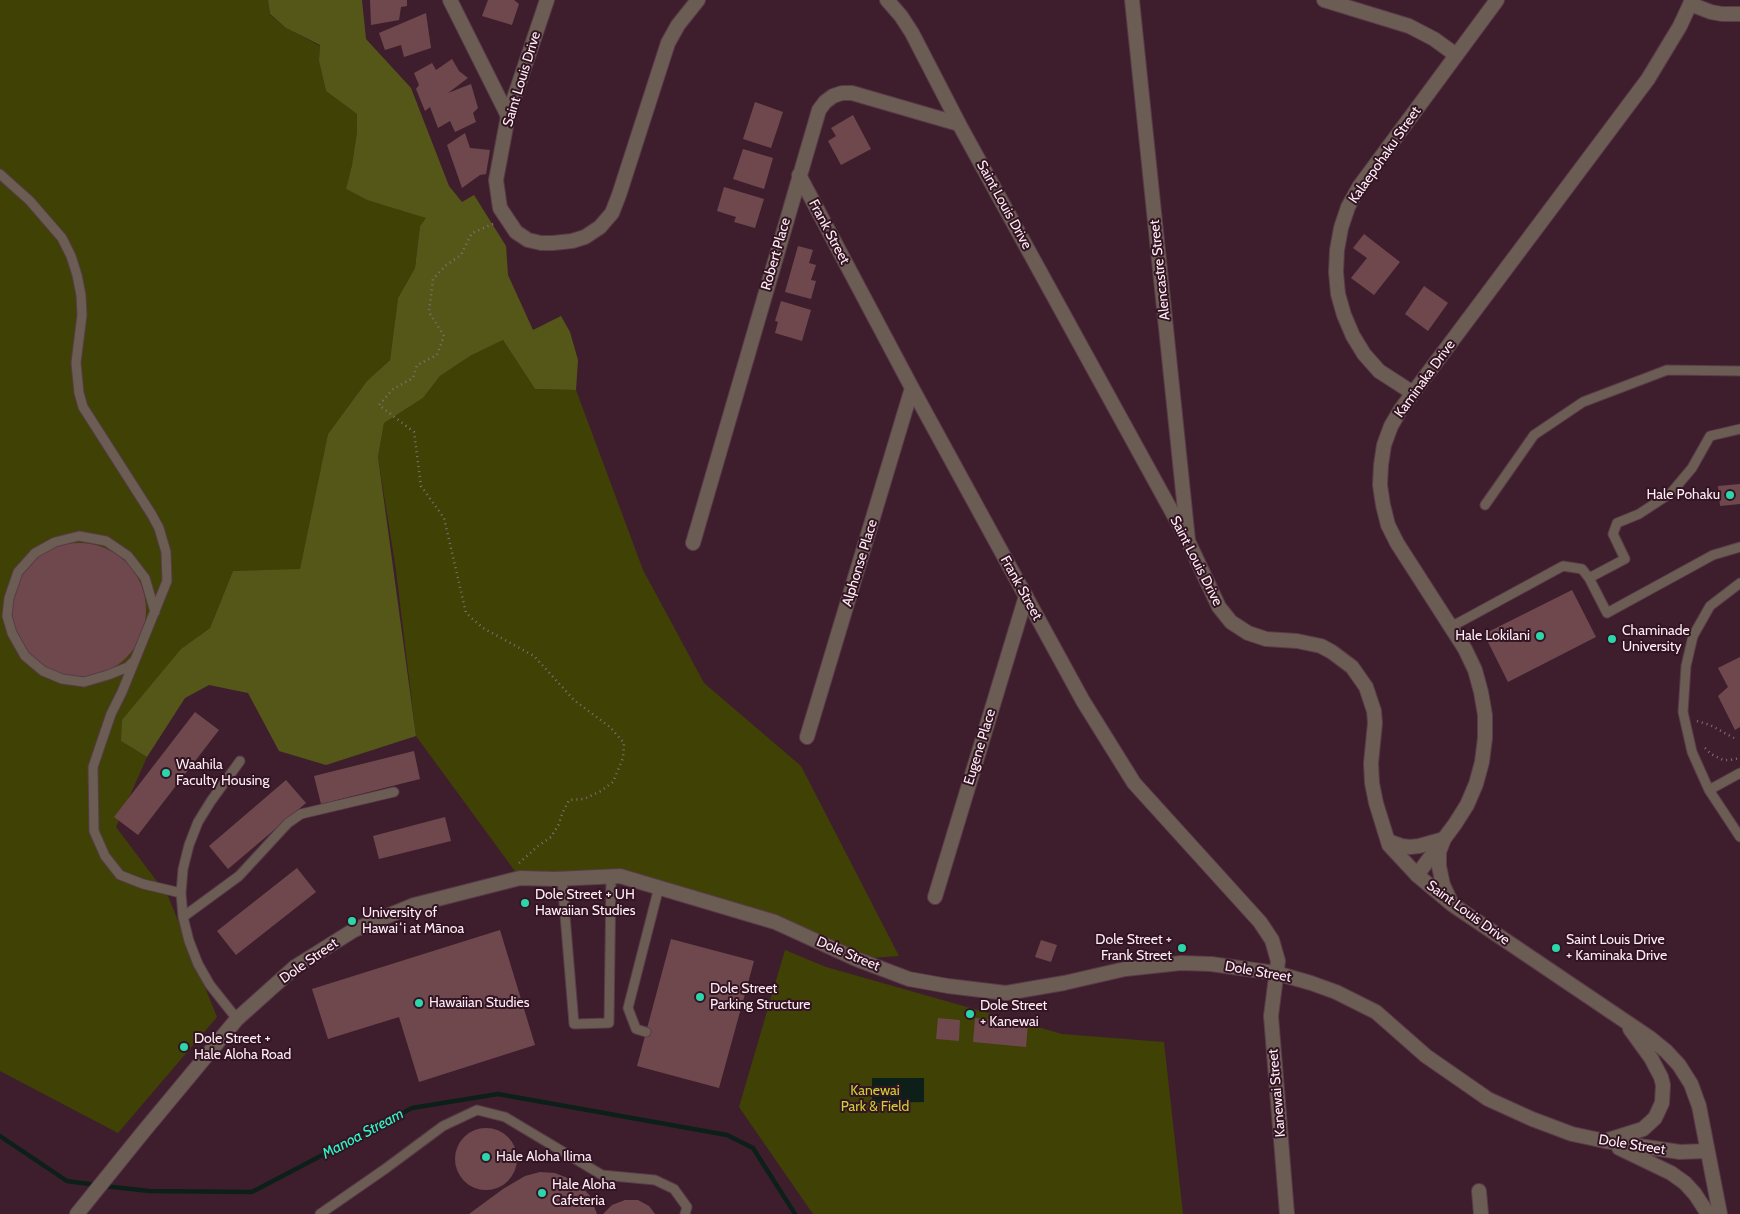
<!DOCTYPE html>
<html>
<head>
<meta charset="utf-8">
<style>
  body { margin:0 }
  canvas { display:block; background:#3e1e2d }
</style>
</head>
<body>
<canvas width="1740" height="1214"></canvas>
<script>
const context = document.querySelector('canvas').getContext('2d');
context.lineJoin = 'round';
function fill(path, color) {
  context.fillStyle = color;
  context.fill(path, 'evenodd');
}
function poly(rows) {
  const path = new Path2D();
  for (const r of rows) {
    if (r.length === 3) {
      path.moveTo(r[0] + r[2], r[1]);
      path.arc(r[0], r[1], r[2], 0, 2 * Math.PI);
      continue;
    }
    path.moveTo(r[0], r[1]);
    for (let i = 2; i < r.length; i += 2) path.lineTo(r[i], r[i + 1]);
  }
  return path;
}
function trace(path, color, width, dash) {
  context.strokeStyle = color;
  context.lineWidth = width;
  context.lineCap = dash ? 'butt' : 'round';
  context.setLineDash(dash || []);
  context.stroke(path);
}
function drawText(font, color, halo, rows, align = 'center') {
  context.font = font + ' Cabin,sans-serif';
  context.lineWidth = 4;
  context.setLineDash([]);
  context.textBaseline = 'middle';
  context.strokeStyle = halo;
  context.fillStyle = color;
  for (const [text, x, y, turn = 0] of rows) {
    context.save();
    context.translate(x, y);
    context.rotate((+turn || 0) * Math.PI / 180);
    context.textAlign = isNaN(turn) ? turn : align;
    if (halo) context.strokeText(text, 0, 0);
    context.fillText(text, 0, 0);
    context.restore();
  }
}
fill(poly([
  [0,0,268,0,270,15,286,28,320,46,319,61,326,91,357,114,357,132,352,165,346,189,367,200,427,217,420,226,415,268,398,298,390,360,367,381,328,434,300,570,233,571,210,628,181,649,121,741,147,757,116,827,168,896,217,1017,118,1133,0,1071],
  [503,340,535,389,576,390,643,570,704,683,801,766,899,956,856,959,775,922,620,876,520,878,416,736,396,570,378,457,384,423,423,398,440,376,470,356],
  [785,950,826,967,1062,1034,1164,1042,1183,1214,813,1214,739,1107]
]), '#3f4105');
fill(poly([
  [268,0,362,0,366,39,411,88,449,186,462,202,474,195,506,246,508,275,533,330,561,316,570,332,578,360,576,390,535,389,503,340,470,356,440,376,423,398,384,423,378,457,416,736,326,765,279,751,248,693,209,685,185,698,147,757,121,741,122,720,181,649,210,628,233,571,300,569,328,434,367,381,390,360,398,298,415,268,420,226,426,218,367,200,346,189,352,165,357,132,357,114,326,91,319,61,320,45,286,28,270,14]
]), '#555719');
fill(poly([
  [872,1078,924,1078,924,1102,872,1103]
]), '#0d1f19');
trace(poly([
  [0,1136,67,1181,96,1185],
  [104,1186,149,1191,252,1192,412,1108,498,1094,727,1135,753,1148,795,1214]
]), '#0d1f19', 4.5);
fill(poly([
  [370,0,407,0,407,6,401,7,399,20,371,25],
  [488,0,514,0,519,4,512,25,482,16],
  [426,13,431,48,404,57,401,45,385,50,379,33],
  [452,59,459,71,468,78,448,93,471,84,478,108,473,113,476,122,455,132,450,121,438,128,430,107,425,111,416,89,419,85,414,73,432,63,436,70],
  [755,102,783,112,771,148,743,139],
  [853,115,871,149,841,165,828,141,836,136,831,128],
  [465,133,470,148,490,150,486,174,480,175,462,188,447,145],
  [743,149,773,158,764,189,733,179],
  [724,187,764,199,755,228,734,222,736,217,717,211],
  [1364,234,1400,262,1374,295,1351,278,1367,258,1353,248],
  [798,246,813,250,809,263,816,265,811,280,816,281,811,299,785,292],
  [1424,286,1448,303,1428,331,1405,314],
  [781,301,811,310,802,341,775,333,778,322,775,321],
  [1740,484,1740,504,1720,506,1718,486],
  [79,610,67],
  [1572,590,1596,637,1508,682,1484,634],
  [1740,657,1740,727,1735,730,1718,696,1728,687,1718,668],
  [195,712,219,730,138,835,114,817],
  [414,751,420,779,321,804,314,776],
  [286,780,306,803,228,869,209,846],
  [445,817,451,841,379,859,373,836],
  [297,868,316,892,236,955,217,931],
  [500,930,535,1045,419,1082,399,1017,328,1039,312,989],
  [671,939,754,961,719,1088,637,1066],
  [1041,940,1057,945,1051,962,1035,957],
  [938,1018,960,1020,959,1041,936,1039],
  [975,1018,1028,1023,1026,1047,973,1042],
  [486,1159,31],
  [540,1172,555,1173,570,1179,582,1187,590,1196,597,1214,469,1214,503,1189,525,1176],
  [625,1200,638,1200,649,1206,655,1214,603,1214,612,1205]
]), '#6f484d');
const service = poly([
  [0,174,30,201,62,238,71,256,77,275,81,295,82,315,76,363,79,393,83,407,152,515,159,528,166,552,167,581,122,692,111,714,93,767,94,831,105,856,120,875,143,884,181,893],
  [1485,505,1534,435,1583,402,1667,370,1740,371],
  [1589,578,1625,559,1613,534,1617,523,1639,514,1671,493,1692,468,1710,436,1740,429],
  [1740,583,1710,606,1693,636,1686,666,1683,712,1692,752,1709,790,1740,837],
  [1451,626,1460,622,1563,566,1582,569,1589,578,1607,613,1713,555,1740,547],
  [133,662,128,667,108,675,84,682,62,679,43,671,25,656,12,633,7,616,9,598,18,572,35,553,55,542,79,536,106,541,128,556,145,578,155,612],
  [1709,790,1740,773],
  [562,879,574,1024,609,1023,611,877],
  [183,917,239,876,288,823,301,814,394,792],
  [237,1019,210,985,198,964,189,941,183,917,181,893,183,869,189,845,198,822,211,801,240,761],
  [646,1032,636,1029,628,1008,659,887],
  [320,1214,385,1169,443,1126,477,1110,505,1117,602,1175,655,1180,674,1189,687,1207,685,1214]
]);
const minor = poly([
  [450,0,508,116],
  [1132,0,1188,540],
  [1324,0,1409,26,1434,39,1456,55],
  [1690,4,1711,12,1722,14,1740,14],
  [799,175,912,388,1083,701,1134,783,1260,922,1272,940,1278,961,1271,1016,1287,1214],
  [1413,393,1379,371,1364,354,1353,336,1344,315,1338,294,1336,272,1337,250,1341,228,1348,207,1359,187,1497,0],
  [693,543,819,110,825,102,833,96,842,93,852,93,959,124],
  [807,737,912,388],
  [1417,875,1455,824,1467,805,1476,784,1482,762,1485,738,1485,715,1481,692,1475,670,1465,649,1397,543,1388,525,1383,505,1380,485,1381,465,1384,445,1391,426,1401,409,1648,79,1680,26,1692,0],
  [935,897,1026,596],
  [1479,1191,1481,1214]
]);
const tertiary = poly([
  [547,0,508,116,496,180,500,208,516,232,528,240,541,243,553,243,572,241,585,237,600,227,612,213,619,195,668,43,678,25,698,0],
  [887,0,901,16,912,33,959,124,1188,541,1219,607,1231,622,1248,633,1266,639,1297,641,1321,646,1332,652,1352,667,1366,687,1374,711,1375,723,1371,763,1372,783,1376,803,1389,845,1417,875,1453,905,1650,1038,1666,1051,1679,1065,1691,1084,1699,1106,1720,1214],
  [1444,839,1439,852,1439,866,1443,885,1450,900],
  [1388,841,1402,846,1410,847,1419,846,1444,839],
  [1608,1140,1643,1129,1655,1118,1662,1103,1663,1085,1661,1077,1651,1058,1630,1029],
  [1619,1148,1671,1173,1685,1183,1695,1194,1708,1214],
  [77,1214,144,1131,237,1019,295,967,354,930,414,905,520,878,555,879,620,876,775,922,856,959,909,979,948,986,1006,993,1064,983,1125,969,1181,963,1211,964,1276,973,1311,983,1336,992,1376,1012,1426,1056,1488,1099,1532,1119,1572,1134,1605,1141,1680,1152,1706,1151]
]);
trace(service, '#593b49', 11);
trace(minor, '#593b49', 16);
trace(tertiary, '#593b49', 16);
trace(poly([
  [493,224,472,233,461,255,445,266,433,279,429,312,444,336,437,355,417,365,413,378,393,389,379,405,414,432,421,486,444,518,466,613,483,628,534,656,574,700,610,727,624,743,623,758,613,782,601,791,584,799,569,800,562,814,559,824,551,837,538,846,518,864],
  [1697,721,1710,725,1734,738],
  [1705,748,1711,754,1723,760,1730,760,1740,758]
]), '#886d79', 2.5, [1, 4]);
trace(service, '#6c5d54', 9);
trace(minor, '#6c5d54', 14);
trace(tertiary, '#6c5d54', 14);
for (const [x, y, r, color] of [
  [1730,495,5,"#2dd5ab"],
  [1540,636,5,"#2dd5ab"],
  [1612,639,5,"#2dd5ab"],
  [166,773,5,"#2dd5ab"],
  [525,903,5,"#2dd5ab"],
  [352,921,5,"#2dd5ab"],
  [1182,948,5,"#2dd5ab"],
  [1556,948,5,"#2dd5ab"],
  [700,997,5,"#2dd5ab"],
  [419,1003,5,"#2dd5ab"],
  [970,1014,5,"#2dd5ab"],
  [184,1047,5,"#2dd5ab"],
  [486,1157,5,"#2dd5ab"],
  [542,1193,5,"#2dd5ab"]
]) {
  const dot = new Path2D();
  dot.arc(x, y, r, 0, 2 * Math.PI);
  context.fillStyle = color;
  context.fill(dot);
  trace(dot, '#331423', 2);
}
drawText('14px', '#ffedf4', '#331423', [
  ["Saint Louis Drive",522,79,-73],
  ["Kalaepohaku Street",1385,155,-55],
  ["Saint Louis Drive",1004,205,61],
  ["Frank Street",829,232,62],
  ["Robert Place",776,254,-74],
  ["Alencastre Street",1160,270,-96],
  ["Kaminaka Drive",1425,379,-54],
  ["Saint Louis Drive",1196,561,63],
  ["Alphonse Place",860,563,-73],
  ["Frank Street",1021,588,61],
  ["Eugene Place",980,747,-73],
  ["Saint Louis Drive",1468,913,36],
  ["Dole Street",848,954,23],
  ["Dole Street",309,961,-35],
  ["Dole Street",1258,972,10],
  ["Kanewai Street",1277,1093,-95],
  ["Dole Street",1632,1145,9]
]);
drawText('14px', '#ffedf4', '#331423', [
  ["Hale Pohaku",1720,495,"right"],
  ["Chaminade",1622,631],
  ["University",1622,647],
  ["Hale Lokilani",1530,636,"right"],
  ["Waahila",176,765],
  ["Faculty Housing",176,781],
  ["Dole Street + UH",535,895],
  ["Hawaiian Studies",535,911],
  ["University of",362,913],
  ["Hawaiʻi at Mānoa",362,929],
  ["Dole Street +",1172,940,"right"],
  ["Frank Street",1172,956,"right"],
  ["Saint Louis Drive",1566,940],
  ["+ Kaminaka Drive",1566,956],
  ["Dole Street",710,989],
  ["Parking Structure",710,1005],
  ["Hawaiian Studies",429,1003],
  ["Dole Street",980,1006],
  ["+ Kanewai",980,1022],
  ["Dole Street +",194,1039],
  ["Hale Aloha Road",194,1055],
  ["Hale Aloha Ilima",496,1157],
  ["Hale Aloha",552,1185],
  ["Cafeteria",552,1201]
], 'left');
drawText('14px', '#ccd034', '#331423', [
  ["Kanewai",875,1091],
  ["Park & Field",875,1107]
]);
drawText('italic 15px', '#2bfbca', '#331423', [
  ["Manoa Stream",363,1134,-28]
]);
</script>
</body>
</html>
